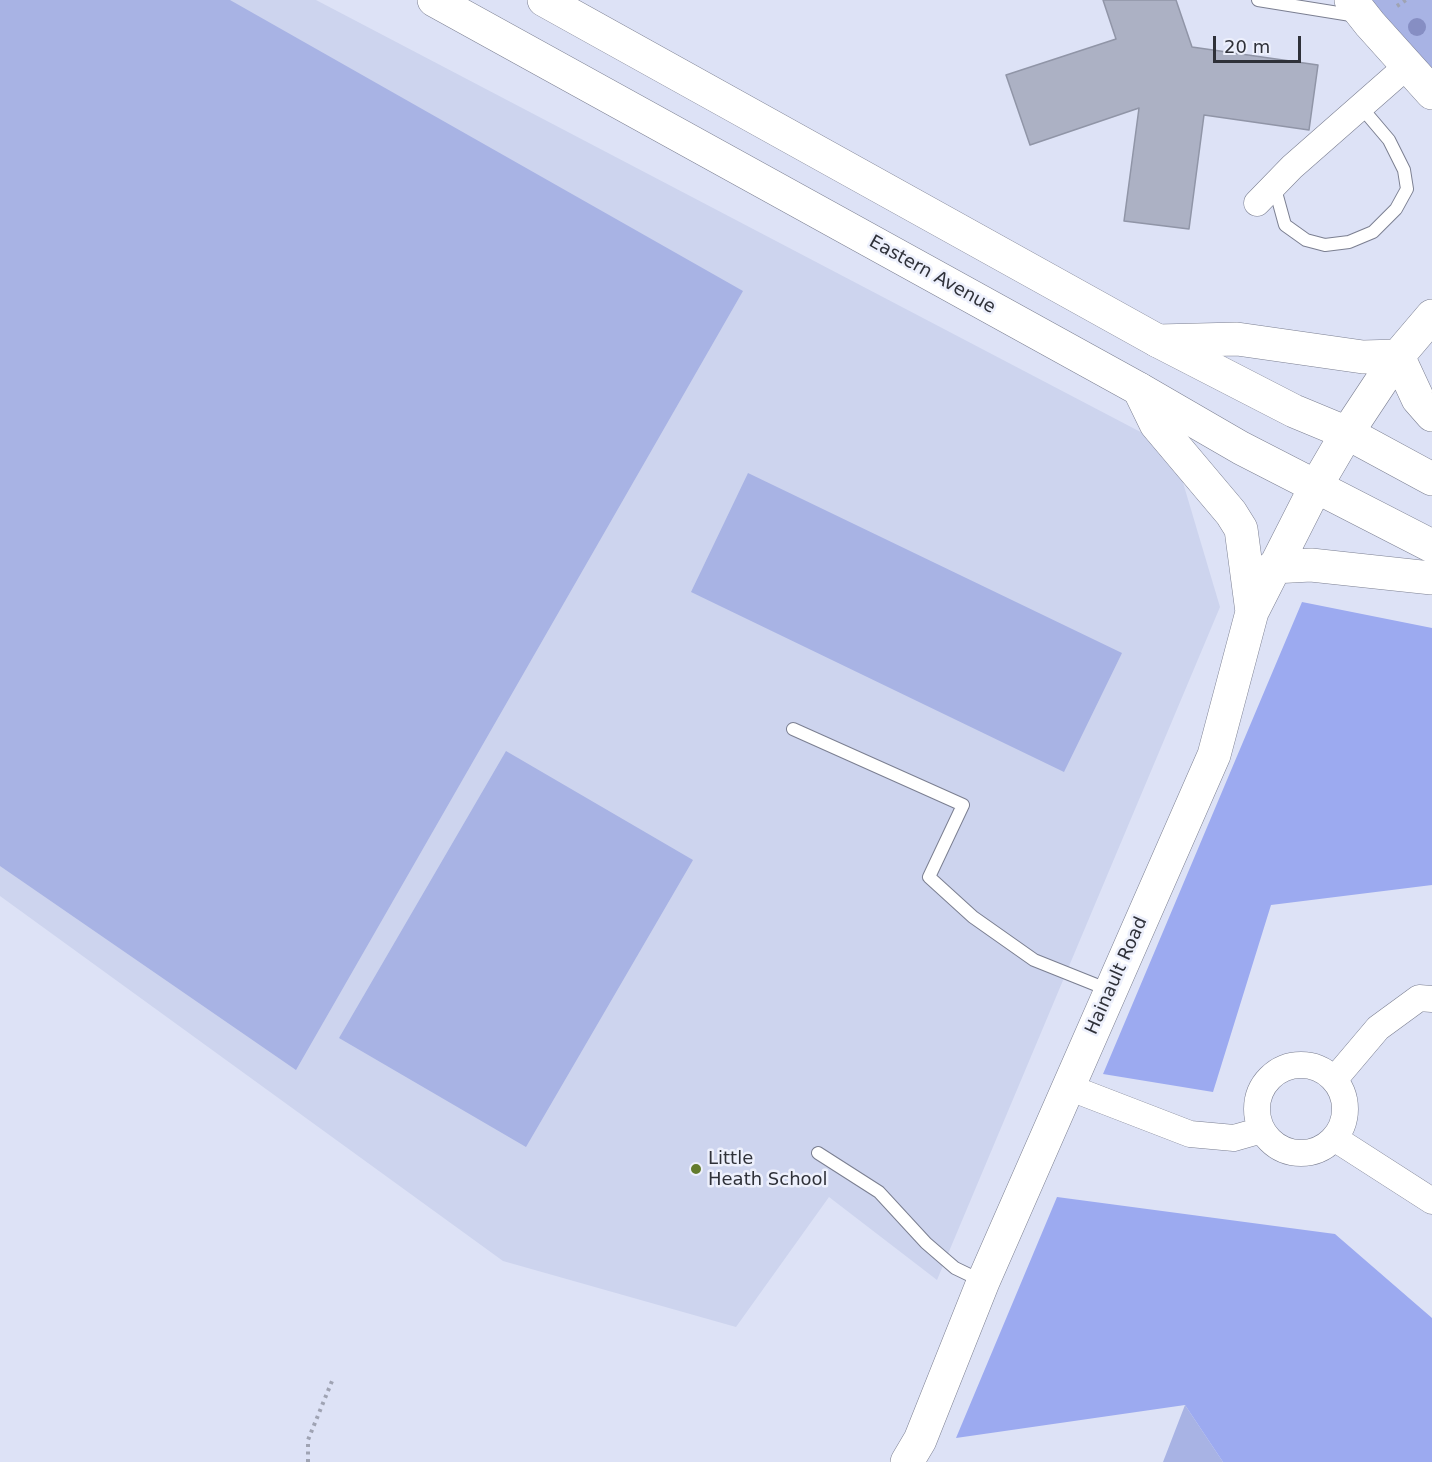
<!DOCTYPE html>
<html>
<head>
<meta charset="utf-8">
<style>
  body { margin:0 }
  #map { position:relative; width:1432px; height:1462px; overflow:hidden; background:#dde2f6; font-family:"DejaVu Sans",sans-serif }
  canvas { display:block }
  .scale { position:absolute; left:1213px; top:36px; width:88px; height:27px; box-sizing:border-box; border:3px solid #2f3139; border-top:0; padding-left:8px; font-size:18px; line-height:21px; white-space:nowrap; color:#2f3139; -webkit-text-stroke:4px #edf0fc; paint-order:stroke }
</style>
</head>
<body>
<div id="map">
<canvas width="1432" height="1462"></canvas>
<div class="scale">20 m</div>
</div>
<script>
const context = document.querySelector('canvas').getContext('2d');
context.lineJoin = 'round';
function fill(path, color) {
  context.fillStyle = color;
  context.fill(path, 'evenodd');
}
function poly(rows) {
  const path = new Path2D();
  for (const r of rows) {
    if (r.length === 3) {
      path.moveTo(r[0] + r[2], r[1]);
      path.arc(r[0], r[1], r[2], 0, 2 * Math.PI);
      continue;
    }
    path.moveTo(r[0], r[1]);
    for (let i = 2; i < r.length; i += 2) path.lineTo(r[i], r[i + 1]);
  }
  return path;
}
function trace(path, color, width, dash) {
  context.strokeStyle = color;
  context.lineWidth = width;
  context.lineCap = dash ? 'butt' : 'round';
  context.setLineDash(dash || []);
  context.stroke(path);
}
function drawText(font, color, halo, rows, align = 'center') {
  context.font = font + ' "DejaVu Sans",sans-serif';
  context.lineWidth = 5;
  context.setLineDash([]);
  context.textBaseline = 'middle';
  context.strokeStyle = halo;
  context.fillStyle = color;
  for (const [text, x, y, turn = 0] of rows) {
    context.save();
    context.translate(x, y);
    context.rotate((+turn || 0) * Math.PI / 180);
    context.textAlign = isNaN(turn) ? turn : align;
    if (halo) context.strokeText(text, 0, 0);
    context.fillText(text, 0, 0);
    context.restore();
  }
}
fill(poly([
  [0,0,316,0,1173,449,1220,607,937,1280,829,1197,736,1327,503,1261,0,896]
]), '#cdd4ee');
fill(poly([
  [0,0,230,0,743,291,296,1070,0,866],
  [1368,0,1432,0,1432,71],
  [748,473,1122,653,1064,772,691,592],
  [506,751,693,860,526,1147,339,1038],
  [1185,1405,1223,1462,1163,1462]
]), '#a8b3e4');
fill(poly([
  [1302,602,1432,628,1432,885,1271,905,1213,1092,1103,1074],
  [1057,1197,1335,1234,1432,1318,1432,1462,1223,1462,1185,1405,956,1438]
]), '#9caaf0');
const building = poly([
  [1103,0,1176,0,1192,47,1318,65,1309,130,1204,115,1189,229,1124,221,1139,108,1030,145,1006,75,1116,39,1103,0]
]);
fill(building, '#acb1c4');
trace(building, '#9095a7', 1.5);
const lane = poly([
  [1258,0,1357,16],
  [1274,185,1285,225,1306,240,1325,245,1349,242,1373,232,1396,209,1407,189,1404,170,1389,140,1361,107],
  [793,729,963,805,929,877,973,917,1034,960,1109,990],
  [818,1153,879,1192,926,1243,955,1268,982,1281]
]);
const street = poly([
  [1257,203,1292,167,1407,66],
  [1301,1109,44],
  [1334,1080,1378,1028,1419,998,1432,999],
  [1068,1087,1190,1134,1234,1138,1262,1130],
  [1334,1138,1432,1201]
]);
const secondary = poly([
  [1351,0,1370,24,1432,93],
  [1158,341,1237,339,1363,357,1398,356],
  [1398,356,1418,399,1432,415],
  [1139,389,1156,424,1231,513,1241,529,1252,612],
  [1273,567,1311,565,1432,578],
  [907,1462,920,1440,983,1282,1214,755,1252,612,1316,486,1347,433,1398,356,1432,316]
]);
const highway = poly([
  [434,0,1139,389,1241,448,1432,546],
  [544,0,1158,341,1294,411,1347,433,1432,479]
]);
trace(lane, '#7b7f91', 14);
trace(street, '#7b7f91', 27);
trace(secondary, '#7b7f91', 34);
trace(highway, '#7b7f91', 34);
trace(poly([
  [1397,6,1406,0],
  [308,1462,308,1440,332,1381]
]), '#9fa3b3', 4, [3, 4.5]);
trace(lane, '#fff', 12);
trace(street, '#fff', 26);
trace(secondary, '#fff', 33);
trace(highway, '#fff', 33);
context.fillStyle = '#868ec3';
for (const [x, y] of [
  [1417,27]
]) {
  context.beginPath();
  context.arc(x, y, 9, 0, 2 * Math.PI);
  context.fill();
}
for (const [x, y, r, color] of [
  [696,1169,6,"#637b2d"]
]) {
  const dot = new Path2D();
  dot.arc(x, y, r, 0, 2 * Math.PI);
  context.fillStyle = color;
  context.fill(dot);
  trace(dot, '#edf0fc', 2);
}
drawText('18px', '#2f3139', '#edf0fc', [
  ["Eastern Avenue",932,275,29],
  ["Hainault Road",1117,976,-66]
]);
drawText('18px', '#2f3139', '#edf0fc', [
  ["Little",708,1159],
  ["Heath School",708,1180]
], 'left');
</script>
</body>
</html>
